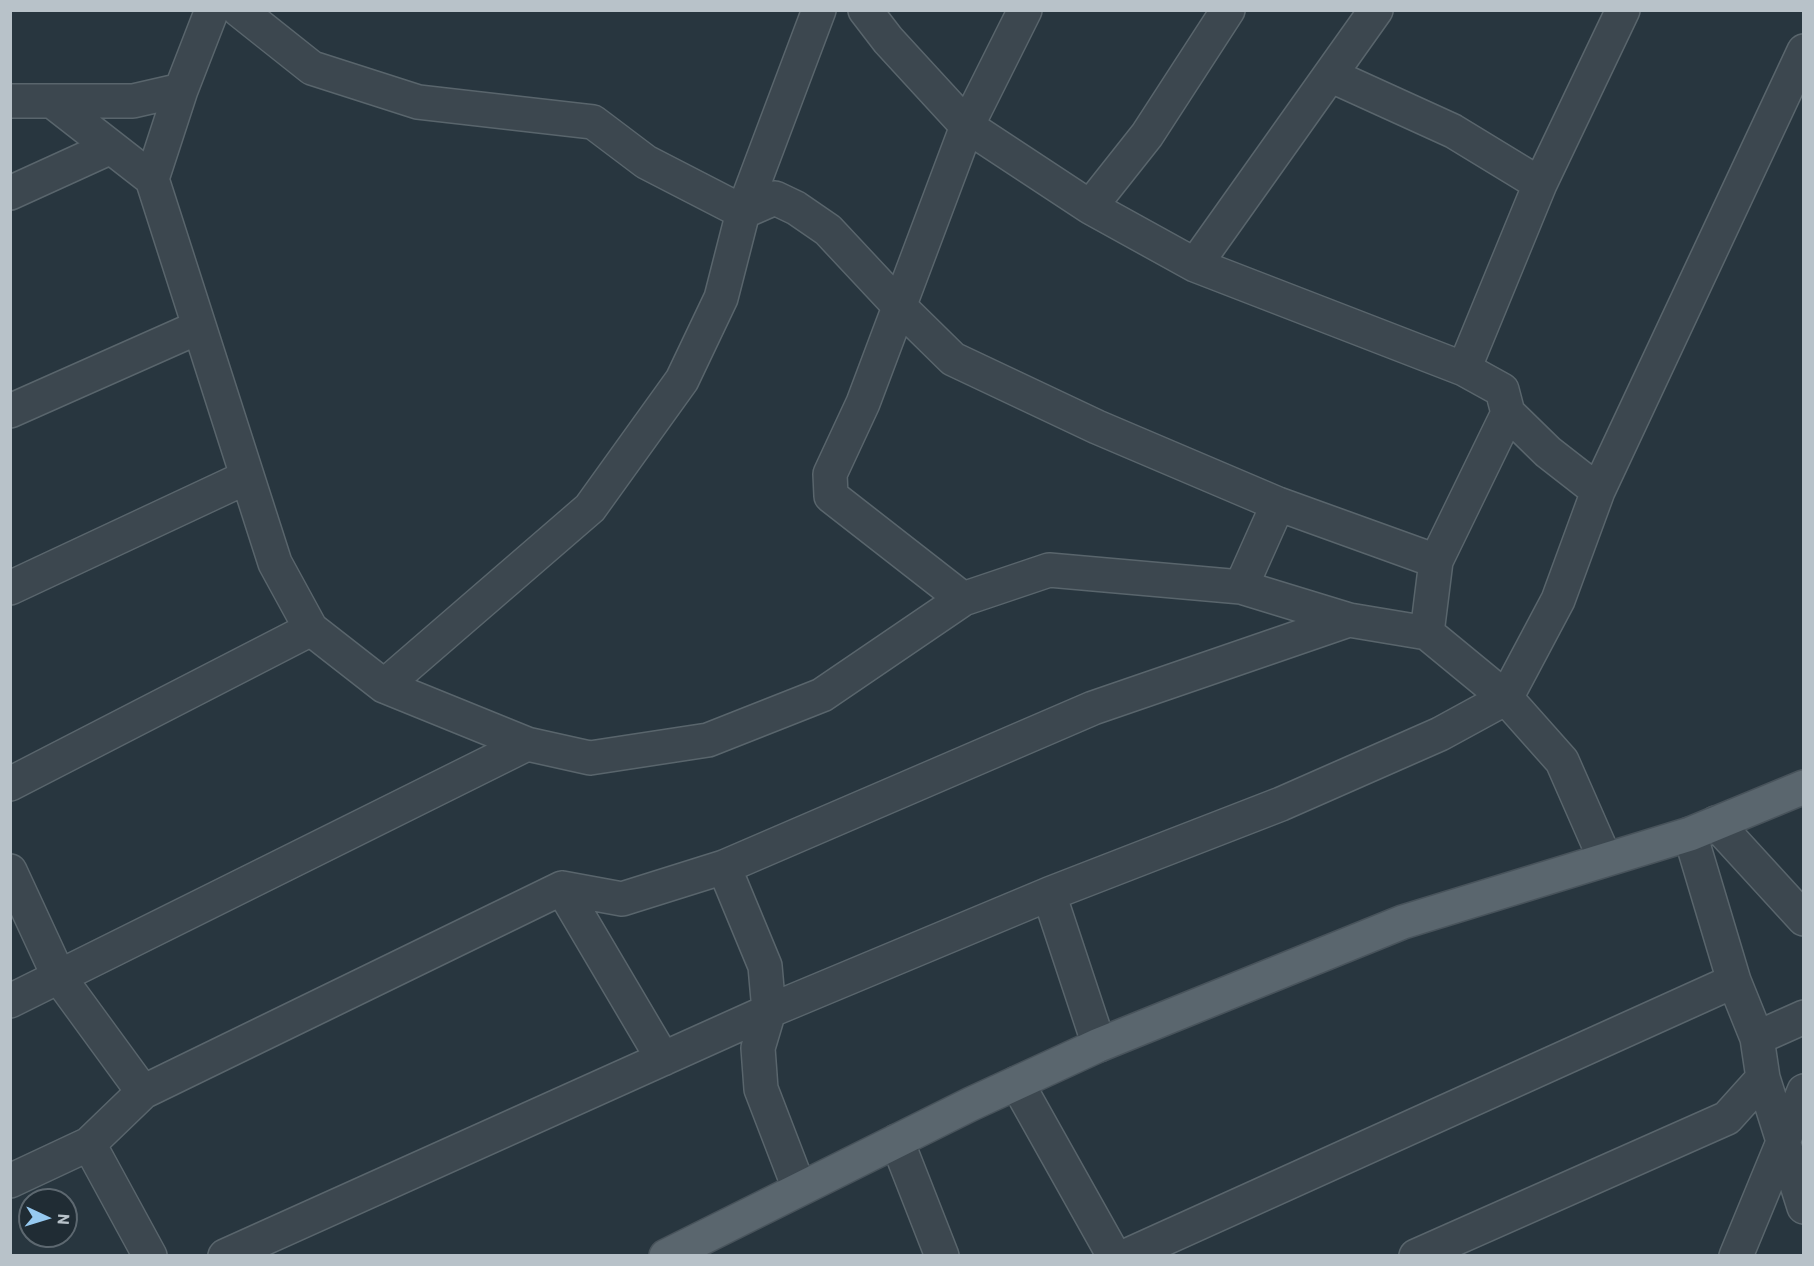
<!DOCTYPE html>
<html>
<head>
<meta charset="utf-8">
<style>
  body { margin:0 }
  #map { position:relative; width:1814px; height:1266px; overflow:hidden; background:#28363f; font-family:Barlow,sans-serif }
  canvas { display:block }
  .frame { position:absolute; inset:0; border:12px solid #b8c2c9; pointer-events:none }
  .north { position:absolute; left:18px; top:1188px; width:60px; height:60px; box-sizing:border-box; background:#202c34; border:2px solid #5d6870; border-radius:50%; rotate:94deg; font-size:16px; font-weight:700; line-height:24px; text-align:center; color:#b8c2c9 }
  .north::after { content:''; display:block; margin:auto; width:21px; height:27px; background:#96c9f0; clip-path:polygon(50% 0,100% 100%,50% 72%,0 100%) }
</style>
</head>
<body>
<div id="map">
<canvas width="1814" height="1266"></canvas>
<div class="frame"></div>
<div class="north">N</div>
</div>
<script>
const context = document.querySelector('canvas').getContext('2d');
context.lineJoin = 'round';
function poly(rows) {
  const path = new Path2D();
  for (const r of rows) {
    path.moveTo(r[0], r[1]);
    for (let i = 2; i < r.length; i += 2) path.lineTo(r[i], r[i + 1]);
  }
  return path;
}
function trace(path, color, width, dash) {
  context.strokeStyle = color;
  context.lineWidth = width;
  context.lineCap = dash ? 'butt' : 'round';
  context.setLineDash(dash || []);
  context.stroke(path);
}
const minor = poly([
  [212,10,181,90,152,179,275,563,311,629,384,686,527,744,590,758,708,740,822,695,963,599,1049,570,1241,587,1349,620,1427,633,1506,698,1562,761,1605,859],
  [239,10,312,68,418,102,593,122,646,162,743,212,775,198,796,208,828,230,900,307,953,359,1097,427,1278,504,1436,561],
  [865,10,888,40,967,126,1090,207,1195,265,1464,369,1502,390,1508,413,1548,452,1598,491],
  [1330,75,1453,131,1540,184],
  [10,101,133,101,181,90],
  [52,101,152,179],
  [10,193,111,147],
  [1090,207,1147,135,1228,10],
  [1195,265,1376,10],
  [1464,369,1540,184,1623,10],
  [10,411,199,327],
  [1241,587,1278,504],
  [10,588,247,477],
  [963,599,831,496,830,474,863,403,967,126,1025,10],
  [1427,633,1436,561,1508,413],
  [384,686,590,508,682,380,721,298,743,212,819,10],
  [10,784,311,629],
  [1716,823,1804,919],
  [1690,834,1734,981,1757,1038,1763,1078,1804,1207],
  [724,867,765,966,769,1011,758,1048,761,1089,799,1188],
  [10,871,59,977,143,1092],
  [562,888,663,1059],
  [1049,894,1099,1045],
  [10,1001,527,744],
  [1757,1038,1804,1017],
  [1017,1083,1114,1256],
  [897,1141,942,1256],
  [89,1144,150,1256],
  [10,1181,89,1144,143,1092,562,888,622,899,724,867,1093,708,1349,620],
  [225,1256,769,1011,1049,894,1281,804,1440,734,1506,698,1558,600,1598,491,1804,51],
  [1126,1256,1734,981],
  [1416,1256,1727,1118,1763,1078],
  [1736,1256,1804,1091]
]);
const major = poly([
  [666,1256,971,1104,1099,1045,1403,922,1690,834,1804,787]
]);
trace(minor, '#59656c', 36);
trace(major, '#48535b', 36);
trace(minor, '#3c474f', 33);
trace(major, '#5a666e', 33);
</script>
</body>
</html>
